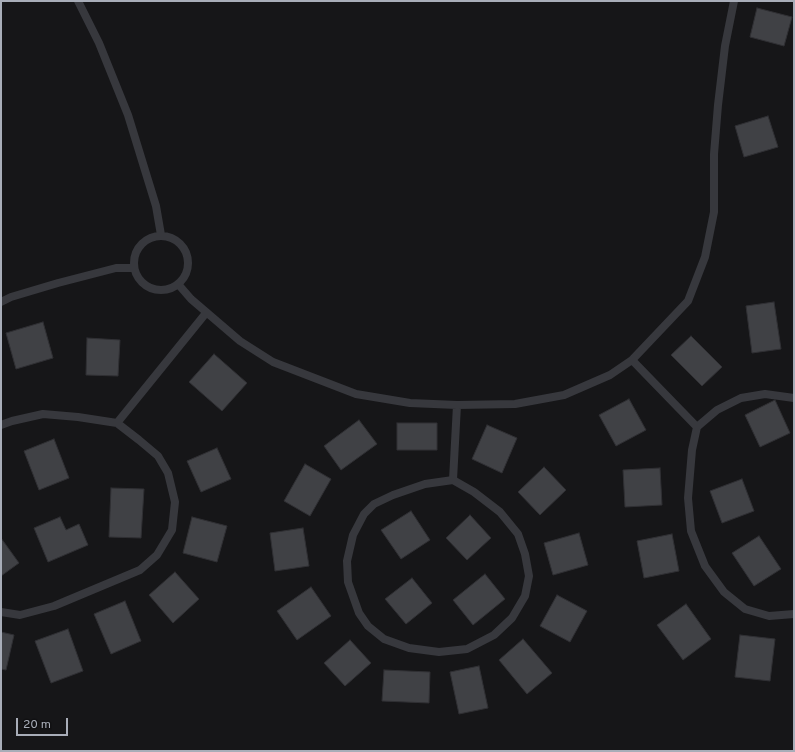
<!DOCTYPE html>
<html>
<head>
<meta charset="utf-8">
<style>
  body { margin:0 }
  #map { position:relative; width:795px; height:752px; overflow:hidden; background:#161618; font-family:Overpass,sans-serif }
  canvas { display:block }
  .frame { position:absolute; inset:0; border:2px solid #a8adb8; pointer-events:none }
  .scale { position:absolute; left:16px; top:718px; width:52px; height:18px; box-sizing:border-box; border:2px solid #a8adb8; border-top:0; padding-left:5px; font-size:12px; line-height:14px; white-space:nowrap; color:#a8adb8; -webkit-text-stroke:3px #111113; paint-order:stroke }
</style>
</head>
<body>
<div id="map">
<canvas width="795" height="752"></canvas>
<div class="frame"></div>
<div class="scale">20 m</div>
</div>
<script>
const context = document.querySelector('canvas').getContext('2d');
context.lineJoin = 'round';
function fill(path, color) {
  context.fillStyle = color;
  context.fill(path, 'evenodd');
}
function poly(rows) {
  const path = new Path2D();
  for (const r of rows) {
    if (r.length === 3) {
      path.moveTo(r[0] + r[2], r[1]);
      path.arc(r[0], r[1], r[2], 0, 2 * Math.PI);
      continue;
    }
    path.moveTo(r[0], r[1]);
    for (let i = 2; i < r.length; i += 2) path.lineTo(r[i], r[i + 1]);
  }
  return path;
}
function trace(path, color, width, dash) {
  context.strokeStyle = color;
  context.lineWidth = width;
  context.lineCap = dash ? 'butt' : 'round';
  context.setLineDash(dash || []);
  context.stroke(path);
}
const building = poly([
  [757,8,792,17,784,46,750,37,757,8],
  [768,116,778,147,744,157,735,126,768,116],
  [774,302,781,349,752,353,746,306,774,302],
  [43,322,53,358,16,369,6,333,43,322],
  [691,336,722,367,702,386,671,355,691,336],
  [87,338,120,340,118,376,86,375,87,338],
  [214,354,247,383,222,411,189,382,214,354],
  [629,399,646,430,616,446,599,415,629,399],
  [775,400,790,433,760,447,745,415,775,400],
  [359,420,377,444,341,470,324,446,359,420],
  [397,423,437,423,437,450,397,450,397,423],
  [487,425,517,438,502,473,472,459,487,425],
  [54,439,69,478,39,490,24,451,54,439],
  [217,448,231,479,201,492,187,461,217,448],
  [305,464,331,479,310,516,284,501,305,464],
  [544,467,566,490,540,515,518,492,544,467],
  [660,468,662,505,625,507,623,470,660,468],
  [742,479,754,511,722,523,710,491,742,479],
  [111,488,144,489,141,538,109,537,111,488],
  [411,511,430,540,401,559,381,530,411,511],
  [470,515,491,538,467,560,446,538,470,515],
  [60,517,66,530,79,524,88,545,48,562,34,528,60,517],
  [192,517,227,526,217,562,183,553,192,517],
  [303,528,309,566,275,571,270,533,303,528],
  [579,533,588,565,553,575,544,543,579,533],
  [672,534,679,571,644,578,637,541,672,534],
  [759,536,781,569,754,586,732,553,759,536],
  [1,538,19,563,1,576,1,538],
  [175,572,199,599,173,623,149,595,175,572],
  [485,574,505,599,473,625,453,600,485,574],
  [412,578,432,603,406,624,385,599,412,578],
  [311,587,331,616,297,640,277,611,311,587],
  [557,595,587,611,570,642,540,626,557,595],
  [125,601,141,641,111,654,94,614,125,601],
  [686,604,711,639,683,660,657,625,686,604],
  [68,629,83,671,51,683,35,641,68,629],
  [1,632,14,635,6,670,1,669,1,632],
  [740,635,775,639,770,681,735,677,740,635],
  [523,639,552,673,527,694,499,660,523,639],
  [350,640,371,663,345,686,324,663,350,640],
  [479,666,488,708,459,714,450,672,479,666],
  [384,670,430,672,429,703,382,701,384,670]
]);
fill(building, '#404145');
trace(building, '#303034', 1);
trace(poly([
  [78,1,99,43,128,115,156,206,161,235],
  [161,263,27],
  [178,284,191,299,240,341,273,362,356,394,410,403,457,405,515,404,564,395,610,375,632,360,688,301,705,257,714,212,714,154,718,105,725,46,734,1],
  [1,302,11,297,58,283,116,268,133,268],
  [632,360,697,427],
  [794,398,765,394,741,398,717,410,697,427,692,450,688,498,691,531,705,566,724,592,745,609,769,616,794,614],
  [117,423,206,313],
  [1,425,12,421,43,414,78,417,117,423,139,440,158,456,168,473,175,502,172,530,157,555,140,570,54,606,20,615,1,612],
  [453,480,474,492,500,512,518,534,525,554,529,576,525,596,512,618,494,635,467,649,439,652,409,648,384,639,368,626,359,613,348,582,347,561,353,535,364,514,374,504,393,495,425,484,453,480],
  [453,480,457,405]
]), '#37383d', 8);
</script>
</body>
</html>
